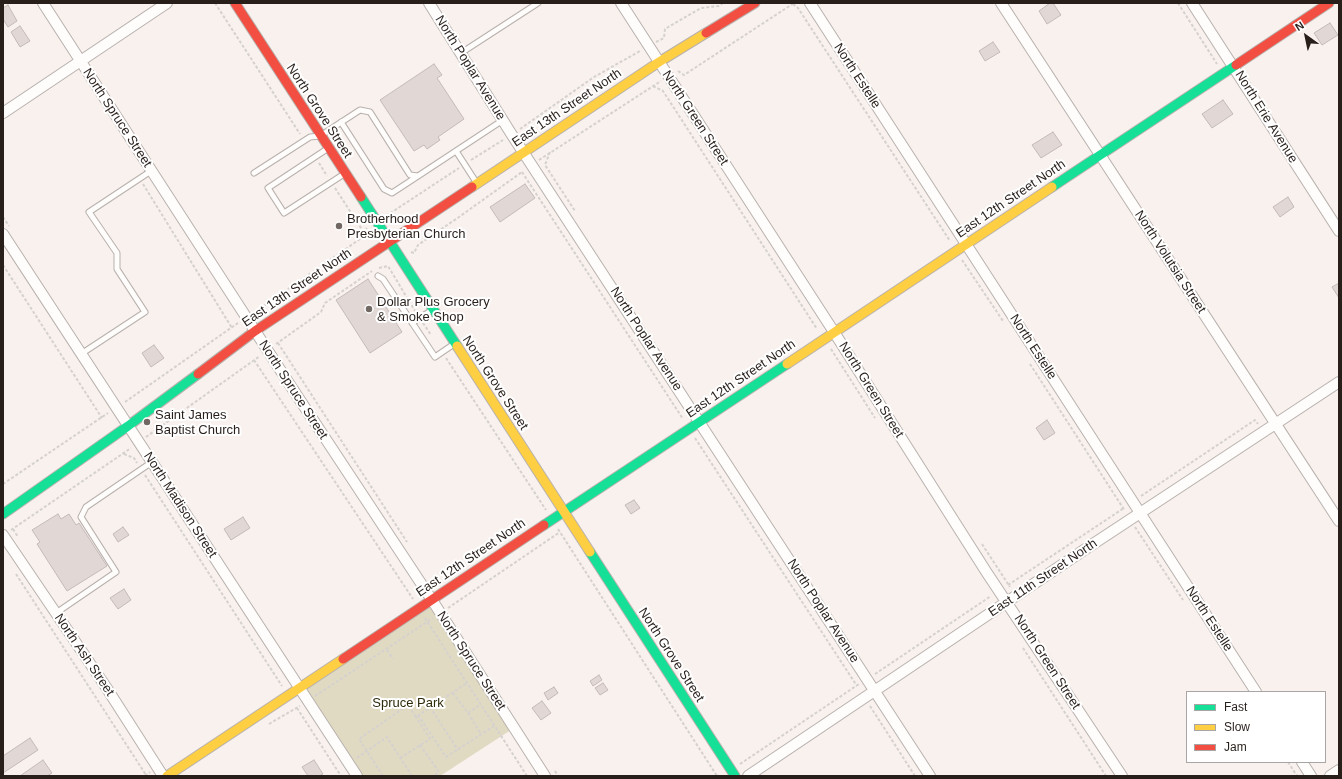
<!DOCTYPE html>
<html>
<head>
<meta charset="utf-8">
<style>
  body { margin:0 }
  #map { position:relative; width:1342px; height:779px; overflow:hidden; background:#f9f1ed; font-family:Helvetica,sans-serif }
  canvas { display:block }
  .frame { position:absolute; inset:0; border:4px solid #281f1b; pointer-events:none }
  .legend { position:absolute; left:1186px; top:691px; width:140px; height:72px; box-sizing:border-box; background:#fff; border:1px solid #a9a5a4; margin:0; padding:5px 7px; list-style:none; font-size:12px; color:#281f1b }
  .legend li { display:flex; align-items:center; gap:8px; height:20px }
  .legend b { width:20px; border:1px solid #a9a5a4 }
  .north { position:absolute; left:1286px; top:16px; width:40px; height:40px; -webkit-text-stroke:3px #fff; paint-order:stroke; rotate:327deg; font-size:11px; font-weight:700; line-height:16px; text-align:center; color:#281f1b }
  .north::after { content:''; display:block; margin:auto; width:14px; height:18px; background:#281f1b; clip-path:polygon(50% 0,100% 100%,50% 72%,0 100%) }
</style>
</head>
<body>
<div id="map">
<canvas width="1342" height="779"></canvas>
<div class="frame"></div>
<ul class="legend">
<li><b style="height:5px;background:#16e098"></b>Fast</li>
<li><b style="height:5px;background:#ffcf43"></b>Slow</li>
<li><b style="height:5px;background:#f24e42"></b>Jam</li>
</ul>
<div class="north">N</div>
</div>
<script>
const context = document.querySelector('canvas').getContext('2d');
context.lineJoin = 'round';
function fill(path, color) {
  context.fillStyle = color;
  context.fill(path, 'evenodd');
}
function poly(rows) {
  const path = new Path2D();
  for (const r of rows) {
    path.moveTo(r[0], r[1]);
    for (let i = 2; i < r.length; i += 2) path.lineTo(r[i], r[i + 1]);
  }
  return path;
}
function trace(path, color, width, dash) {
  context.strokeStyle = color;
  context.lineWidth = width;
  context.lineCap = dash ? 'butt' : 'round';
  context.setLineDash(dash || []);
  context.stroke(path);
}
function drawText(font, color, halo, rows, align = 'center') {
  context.font = font + ' Helvetica,sans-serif';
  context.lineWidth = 4;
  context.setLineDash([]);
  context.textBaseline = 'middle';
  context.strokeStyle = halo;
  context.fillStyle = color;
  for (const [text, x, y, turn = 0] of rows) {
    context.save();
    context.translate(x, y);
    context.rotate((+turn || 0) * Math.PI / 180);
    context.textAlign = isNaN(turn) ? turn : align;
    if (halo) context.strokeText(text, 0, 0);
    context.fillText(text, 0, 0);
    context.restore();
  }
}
fill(poly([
  [432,600,514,728,440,776,357,776,300,688]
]), '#e1dac2');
const building = poly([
  [1050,3,1053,3,1061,15,1047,24,1039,11,1050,3],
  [8,5,17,21,8,27,3,19,3,8,8,5],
  [1330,23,1338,35,1322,45,1314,33,1330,23],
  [20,26,30,41,20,47,11,32,20,26],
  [993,42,1000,52,985,61,979,51,993,42],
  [434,64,442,75,437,78,464,119,438,137,440,140,427,149,424,145,414,151,380,100,434,64],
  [1223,100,1233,114,1212,128,1202,114,1223,100],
  [1053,132,1062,145,1041,158,1032,145,1053,132],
  [525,184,535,198,500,222,490,207,525,184],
  [1288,197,1294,207,1280,217,1273,207,1288,197],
  [368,279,402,332,370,353,336,300,368,279],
  [1339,283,1339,298,1332,287,1339,283],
  [154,345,164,358,151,367,142,353,154,345],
  [1047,420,1055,433,1044,440,1036,428,1047,420],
  [634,500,640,508,631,514,625,505,634,500],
  [58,514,61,519,69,514,76,525,79,523,107,566,67,591,37,544,40,542,32,530,58,514],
  [243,517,250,528,231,540,224,529,243,517],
  [123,527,129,535,118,542,113,534,123,527],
  [124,589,131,600,118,609,110,598,124,589],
  [599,675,602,680,593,686,590,681,599,675],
  [603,683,608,690,600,695,595,688,603,683],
  [554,687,558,693,548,700,544,693,554,687],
  [542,701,551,713,541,720,532,708,542,701],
  [30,738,38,750,3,773,3,756,30,738],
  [43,760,52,773,47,776,20,776,43,760],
  [314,760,323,774,319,776,308,776,302,767,314,760]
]);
fill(building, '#e1d8d6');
trace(building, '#c3bab8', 1);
const lane = poly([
  [461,53,538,3],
  [341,122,384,189,392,193,418,176],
  [327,149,268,188,284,213,344,174],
  [456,151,476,182],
  [254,173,310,137,320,136,360,110,370,112,410,175,418,176,503,120],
  [378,276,383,279,435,357,454,344],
  [412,323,432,310],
  [81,354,145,312,117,269,117,253,89,212,151,171],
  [56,613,116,572,81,517,86,507,152,462]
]);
const street = poly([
  [43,3,292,388,432,600,545,776],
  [429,3,512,135,930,776],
  [621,3,834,332,987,573,1122,776],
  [810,3,1256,692],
  [1001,3,1339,521],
  [1192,3,1339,231],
  [3,113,167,3],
  [3,234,357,776],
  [3,535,106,687,163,776],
  [1302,762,1311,776],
  [748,776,1090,546,1339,382],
  [1330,776,1339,770]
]);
const fast = poly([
  [1052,187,1236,65],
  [361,197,457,346],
  [3,514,128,426,198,374],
  [544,525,787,364],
  [590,552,735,776]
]);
const slow = poly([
  [472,187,659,62,706,33],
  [457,346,590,552],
  [787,364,1052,187],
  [167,776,343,659]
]);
const jam = poly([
  [235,3,361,197],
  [706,33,755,3],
  [1236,65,1329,3],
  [198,374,255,331,472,187],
  [343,659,544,525]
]);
trace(lane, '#b8b1ad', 7);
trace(street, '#b8b1ad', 12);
trace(fast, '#b8b1ad', 11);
trace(slow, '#b8b1ad', 11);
trace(jam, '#b8b1ad', 11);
trace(poly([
  [215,3,300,134],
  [1178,3,1217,64],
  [793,4,798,8,950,241],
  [656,42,664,38,665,29,701,8,719,6,723,3],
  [678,71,684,75,794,3],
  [653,86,663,91,817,329],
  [520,129,594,77,640,51],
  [550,152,545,165,575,211],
  [471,160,503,140],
  [539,160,661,81],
  [319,163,327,176],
  [522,172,683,419],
  [143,184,232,328],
  [335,188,363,231],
  [386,216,459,168],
  [3,217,9,226],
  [411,252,414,253,418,245,459,217,522,172],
  [962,260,1003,321],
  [3,265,102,418],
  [379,268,388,266,415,311],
  [255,312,360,239,363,231,367,228],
  [423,323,431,335],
  [278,343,407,542],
  [276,344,321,312,325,303,372,271],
  [831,349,875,418],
  [446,358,546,510],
  [254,360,413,599],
  [1030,364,1125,511],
  [125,402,238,323],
  [146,437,260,356],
  [695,438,857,686],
  [124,454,134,458,137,463],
  [145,475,282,686],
  [3,484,108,413],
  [1141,496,1255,420,1258,424],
  [1135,527,1183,600],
  [13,529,18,537],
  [558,529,717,776],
  [11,530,131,448],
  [982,544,1010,587],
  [16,574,146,775],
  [1008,585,1124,508],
  [448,608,560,532],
  [425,618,527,776],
  [1023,648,1106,776],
  [387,650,393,659],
  [875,674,991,596],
  [453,693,468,713,481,704],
  [315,696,433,618],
  [870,706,915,776],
  [430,707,458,750],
  [297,708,341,776],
  [468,713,481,734],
  [418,715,446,757,494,726],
  [269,724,300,706],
  [420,745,439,772,433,776],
  [357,758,387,737,412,776],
  [400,758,430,739,416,717],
  [1288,762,1297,776],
  [740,764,859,684],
  [555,771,558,776],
  [145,776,150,772],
  [383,776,359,739,408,705,416,717,467,683]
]), '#d4d1cf', 2, [3, 2]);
trace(lane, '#fefdfc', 5);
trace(street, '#fefdfc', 10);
trace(fast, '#16e098', 9);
trace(slow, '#ffcf43', 9);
trace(jam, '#f24e42', 9);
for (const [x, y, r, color] of [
  [339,226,4,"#716864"],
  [369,309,4,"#716864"],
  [147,422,4,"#716864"]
]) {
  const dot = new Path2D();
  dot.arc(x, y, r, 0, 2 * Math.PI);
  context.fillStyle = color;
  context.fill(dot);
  trace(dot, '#fff', 1.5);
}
drawText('13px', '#281f1b', '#fff', [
  ["North Poplar Avenue",470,68,58],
  ["North Estelle",857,76,57],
  ["East 13th Street North",567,108,-34],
  ["North Grove Street",319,111,57],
  ["North Erie Avenue",1266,117,58],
  ["North Spruce Street",117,118,57],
  ["North Green Street",695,118,57],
  ["East 12th Street North",1011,199,-34],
  ["North Volutsia Street",1170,262,57],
  ["East 13th Street North",297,288,-34],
  ["North Poplar Avenue",646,339,57],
  ["North Estelle",1033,347,57],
  ["East 12th Street North",741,379,-34],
  ["North Grove Street",495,383,57],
  ["North Spruce Street",293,390,57],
  ["North Green Street",871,390,58],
  ["North Madison Street",180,505,57],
  ["East 12th Street North",471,558,-34],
  ["East 11th Street North",1043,578,-34],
  ["North Poplar Avenue",823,611,57],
  ["North Estelle",1209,619,57],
  ["North Ash Street",84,655,56],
  ["North Grove Street",671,655,57],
  ["North Spruce Street",471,661,57],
  ["North Green Street",1047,662,57]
]);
drawText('13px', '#281f1b', '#fff', [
  ["Brotherhood",347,219],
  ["Presbyterian Church",347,234],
  ["Dollar Plus Grocery",377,302],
  ["& Smoke Shop",377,317],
  ["Saint James",155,415],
  ["Baptist Church",155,430]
], 'left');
drawText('13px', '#2e2b0b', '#fff', [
  ["Spruce Park",408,703]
]);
</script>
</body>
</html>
